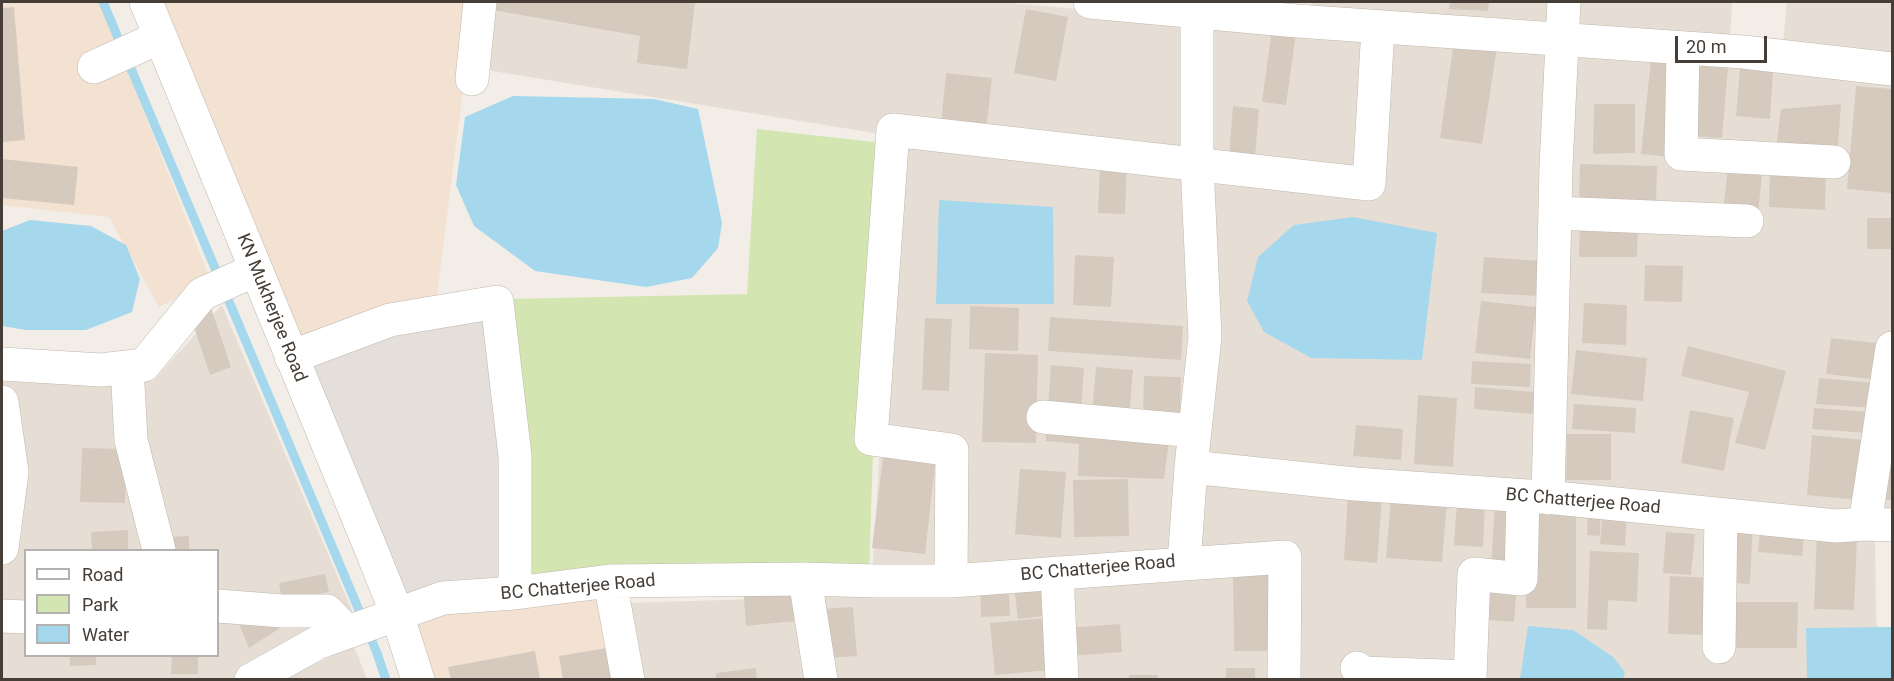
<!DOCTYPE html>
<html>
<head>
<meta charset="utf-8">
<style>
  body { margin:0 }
  #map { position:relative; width:1894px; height:681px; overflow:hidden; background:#f2ede6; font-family:Roboto,sans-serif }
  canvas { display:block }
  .frame { position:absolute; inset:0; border:3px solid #453d36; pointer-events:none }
  .legend { position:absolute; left:24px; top:549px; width:195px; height:108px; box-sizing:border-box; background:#fff; border:2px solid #b5b1af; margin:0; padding:8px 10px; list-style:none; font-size:18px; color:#453d36 }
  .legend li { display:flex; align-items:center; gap:12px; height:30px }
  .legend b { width:30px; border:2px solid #b5b1af }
  .scale { position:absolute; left:1675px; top:36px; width:92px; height:27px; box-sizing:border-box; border:3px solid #453d36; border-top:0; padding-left:8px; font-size:18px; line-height:21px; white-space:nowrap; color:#453d36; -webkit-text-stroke:4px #fff; paint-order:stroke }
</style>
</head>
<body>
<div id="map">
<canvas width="1894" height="681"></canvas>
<div class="frame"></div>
<ul class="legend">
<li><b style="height:8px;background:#fff"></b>Road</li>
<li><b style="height:16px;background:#d3e5b1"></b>Park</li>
<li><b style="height:16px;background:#a5d8ec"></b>Water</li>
</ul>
<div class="scale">20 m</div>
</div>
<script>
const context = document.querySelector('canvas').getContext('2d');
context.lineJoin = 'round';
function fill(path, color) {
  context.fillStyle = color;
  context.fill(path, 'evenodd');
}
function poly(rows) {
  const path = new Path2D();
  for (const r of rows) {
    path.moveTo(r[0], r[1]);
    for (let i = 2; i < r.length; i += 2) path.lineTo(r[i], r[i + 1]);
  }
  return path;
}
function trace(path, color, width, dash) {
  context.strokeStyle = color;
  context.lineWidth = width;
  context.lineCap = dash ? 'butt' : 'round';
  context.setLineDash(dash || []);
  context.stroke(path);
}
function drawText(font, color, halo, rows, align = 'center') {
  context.font = font + ' Roboto,sans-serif';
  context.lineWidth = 6;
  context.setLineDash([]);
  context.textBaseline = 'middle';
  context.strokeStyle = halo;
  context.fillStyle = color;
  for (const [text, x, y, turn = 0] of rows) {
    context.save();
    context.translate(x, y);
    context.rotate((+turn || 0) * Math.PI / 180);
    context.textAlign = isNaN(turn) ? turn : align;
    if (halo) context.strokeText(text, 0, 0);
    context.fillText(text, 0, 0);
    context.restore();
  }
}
fill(poly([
  [485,2,999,2,1275,27,1553,47,1543,485,1184,459,1172,558,872,575,899,137,480,69],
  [1311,2,1732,2,1730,37,1310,12],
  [1787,2,1892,2,1892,55,1783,42],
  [1575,50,1892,79,1892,515,1560,486],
  [222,305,356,620,236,679,2,679,2,366,153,381],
  [26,550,218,550,218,656,26,656],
  [1204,479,1875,535,1876,618,1883,679,1293,679,1296,549,1196,547],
  [1279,564,1277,679,640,679,628,603,884,595],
  [354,646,367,679,279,680]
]), '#e6ded4');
fill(poly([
  [2,2,100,2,211,281,159,307,109,217,2,205],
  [159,2,472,2,468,50,436,303,295,348],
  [601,599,617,679,432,679,414,619,509,604]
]), '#f3e1d2');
fill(poly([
  [491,307,506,582,404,600,307,363,400,327]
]), '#e4dfdb');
fill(poly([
  [757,129,883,143,869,574,523,584,511,299,747,294]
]), '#d3e5b1');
fill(poly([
  [513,96,654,99,698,109,722,223,718,248,692,278,646,287,535,271,474,226,456,185,465,117],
  [939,200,1053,207,1054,304,936,304],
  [1353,217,1437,233,1422,360,1311,358,1264,332,1247,301,1258,257,1294,225],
  [30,220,91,226,126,245,140,279,132,312,86,330,26,330,2,326,2,231],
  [1528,626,1573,630,1613,657,1625,672,1623,679,1520,679],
  [1892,627,1892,679,1807,679,1806,628]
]), '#a5d8ec');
trace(poly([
  [103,2,377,653,386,680]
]), '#a5d8ec', 9);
fill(poly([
  [488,2,695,2,687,69,637,63,640,36,487,9],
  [1450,2,1489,2,1488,11,1449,9],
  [14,7,25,140,2,142,2,8],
  [1026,9,1068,17,1056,81,1014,73],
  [1272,29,1296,33,1286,105,1262,102],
  [1454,42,1497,48,1482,144,1440,138],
  [1651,60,1680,63,1669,157,1641,154],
  [1695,64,1728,67,1722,138,1690,136],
  [1740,68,1773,71,1770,119,1736,116],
  [946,73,992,78,986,130,941,125],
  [1856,86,1892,89,1892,193,1847,189],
  [1594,104,1635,104,1635,153,1593,154],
  [1841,104,1837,159,1775,157,1781,109],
  [1233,106,1259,109,1254,169,1228,167],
  [2,159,78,167,74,205,2,198],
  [1729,159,1763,163,1758,214,1723,211],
  [1100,163,1127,164,1125,214,1098,213],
  [1580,164,1657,166,1656,206,1579,204],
  [1770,165,1826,166,1825,210,1769,207],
  [1867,218,1892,218,1892,249,1867,249],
  [1580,222,1638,222,1637,257,1579,257],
  [1075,255,1114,257,1111,307,1073,305],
  [1484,257,1541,261,1539,296,1481,293],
  [1645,265,1683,266,1682,302,1644,301],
  [1481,301,1536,307,1530,359,1475,353],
  [1584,303,1627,305,1626,345,1582,343],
  [970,306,1019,308,1018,351,969,349],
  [211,308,231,367,210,375,190,315],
  [1050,317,1183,326,1181,360,1048,351],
  [925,318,952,319,949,391,922,390],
  [1831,338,1885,344,1881,380,1826,374],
  [1688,346,1786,371,1765,450,1735,443,1749,392,1681,376],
  [1576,350,1647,358,1643,401,1571,394],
  [985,353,1038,355,1036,443,982,442],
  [1472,361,1531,364,1530,387,1471,384],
  [1051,365,1084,368,1081,411,1048,408],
  [1096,367,1133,370,1129,416,1092,412],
  [1144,376,1181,377,1180,417,1143,416],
  [1819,378,1876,383,1874,408,1816,404],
  [1475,387,1534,392,1533,414,1474,409],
  [1418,395,1457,398,1453,467,1414,464],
  [1574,404,1636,408,1635,433,1572,429],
  [1814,408,1870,412,1868,433,1812,429],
  [1690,410,1734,418,1724,471,1681,463],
  [1046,422,1170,433,1164,479,1078,476,1079,444,1046,441],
  [1356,425,1403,429,1401,460,1353,456],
  [1567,434,1611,434,1611,480,1566,480],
  [1812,435,1864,440,1858,500,1807,495],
  [1892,438,1892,500,1882,500],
  [82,448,127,449,125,503,80,502],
  [884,450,936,457,925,554,872,548],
  [1020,469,1066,472,1061,538,1015,534],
  [1128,479,1129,536,1074,537,1073,480],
  [1348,494,1382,496,1377,563,1344,560],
  [1391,498,1447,502,1442,562,1386,558],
  [1457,502,1485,503,1483,547,1454,545],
  [1495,505,1521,507,1518,569,1491,567],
  [1588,506,1601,506,1600,536,1587,535],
  [1603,509,1627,510,1625,546,1600,544],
  [1526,512,1576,512,1576,608,1526,608],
  [1734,520,1753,521,1750,584,1731,583],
  [1761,521,1805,526,1802,556,1758,552],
  [128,530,128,550,92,550,91,532],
  [1666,532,1695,534,1691,575,1663,573],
  [1817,534,1857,536,1854,610,1814,609],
  [189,536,189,550,169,550,168,537],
  [1590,551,1639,553,1637,602,1608,600,1607,630,1587,629],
  [1273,572,1274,651,1234,651,1233,573],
  [325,574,329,592,282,601,279,583],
  [1040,574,1045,616,1018,619,1013,578],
  [1670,576,1714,578,1712,635,1668,634],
  [1008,580,1010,616,981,617,980,581],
  [1480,580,1517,584,1514,622,1477,619],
  [743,587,791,587,794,621,746,626],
  [1728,602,1798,602,1797,648,1728,648],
  [853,607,857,656,824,658,820,609],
  [234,612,299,616,249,648],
  [1046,618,1051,670,995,675,990,623],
  [1120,624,1122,652,1068,656,1065,628],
  [607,648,612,680,563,680,559,656],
  [535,651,540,680,451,680,448,667],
  [70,656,96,656,96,665,70,666],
  [172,656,198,656,198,674,171,674],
  [756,668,757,680,716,680,716,673],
  [1226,668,1255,668,1255,680,1226,680],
  [1129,675,1158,675,1158,680,1129,680]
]), '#d6cabf');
const minor = poly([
  [146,2,371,549,397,614,418,680],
  [1090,2,1297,21,1743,52,1892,69],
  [1683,48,1681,154,1834,162],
  [94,67,160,37],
  [472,79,480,2],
  [1555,213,1747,221],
  [291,357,390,320,497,302,515,456,515,593],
  [2,364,101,370,144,365,202,294,255,270],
  [127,367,131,440,159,550],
  [2,402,12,472,2,548],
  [1043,417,1195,431],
  [1191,467,1205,337,1197,165,1197,11],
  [1548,498,1556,167,1564,2],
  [1865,524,1892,348],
  [1184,564,1285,557,1284,680],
  [1057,573,1062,680],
  [805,579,821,680],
  [610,581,628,680],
  [951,581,952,450,871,439,893,130,1369,184,1378,27],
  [218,606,282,611,327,611,347,632],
  [2,616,26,617],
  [1719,647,1721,515],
  [1357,668,1363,673,1470,677,1474,574,1521,579,1523,496],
  [251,680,317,643,443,598,515,593,610,581,805,579,877,581,951,581,1184,564,1191,467,1355,484,1556,498,1836,526,1865,524,1892,525]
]);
trace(minor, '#c0b7ac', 34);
trace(minor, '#fff', 33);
drawText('18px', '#453d36', '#fff', [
  ["KN Mukherjee Road",271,308,68],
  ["BC Chatterjee Road",1583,502,5],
  ["BC Chatterjee Road",1098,569,-5],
  ["BC Chatterjee Road",578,588,-5]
]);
</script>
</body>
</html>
